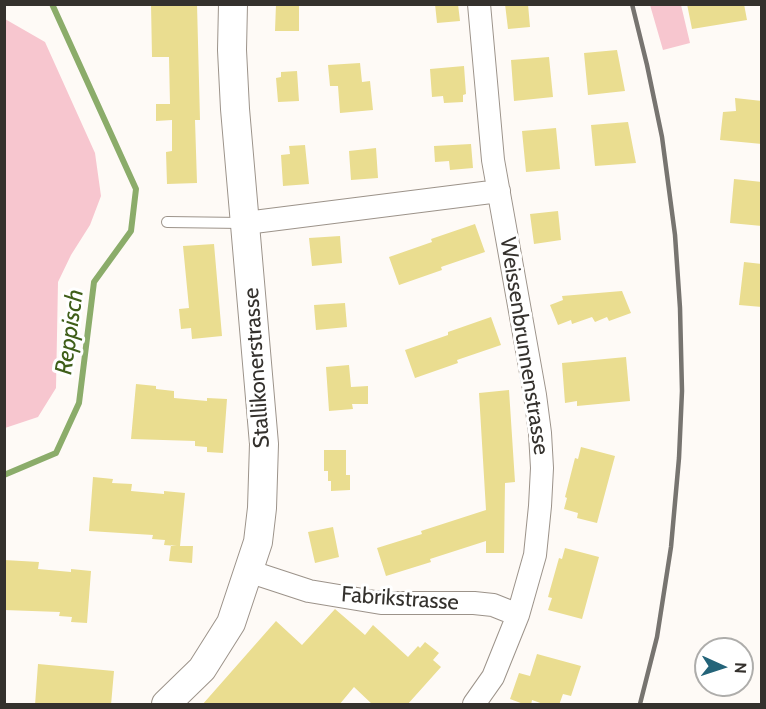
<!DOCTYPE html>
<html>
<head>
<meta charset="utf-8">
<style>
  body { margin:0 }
  #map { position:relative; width:766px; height:709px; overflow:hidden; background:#fefaf6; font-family:Cabin,sans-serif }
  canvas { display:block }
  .frame { position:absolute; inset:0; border:6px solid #34312d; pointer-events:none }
  .north { position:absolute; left:694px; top:637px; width:60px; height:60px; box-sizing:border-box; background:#fff; border:2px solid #aeadab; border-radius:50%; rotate:93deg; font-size:16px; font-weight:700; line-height:24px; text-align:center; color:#34312d }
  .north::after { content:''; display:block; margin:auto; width:21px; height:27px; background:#246479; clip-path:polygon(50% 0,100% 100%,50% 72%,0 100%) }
</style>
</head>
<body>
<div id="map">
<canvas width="766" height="709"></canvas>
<div class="frame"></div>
<div class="north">N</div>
</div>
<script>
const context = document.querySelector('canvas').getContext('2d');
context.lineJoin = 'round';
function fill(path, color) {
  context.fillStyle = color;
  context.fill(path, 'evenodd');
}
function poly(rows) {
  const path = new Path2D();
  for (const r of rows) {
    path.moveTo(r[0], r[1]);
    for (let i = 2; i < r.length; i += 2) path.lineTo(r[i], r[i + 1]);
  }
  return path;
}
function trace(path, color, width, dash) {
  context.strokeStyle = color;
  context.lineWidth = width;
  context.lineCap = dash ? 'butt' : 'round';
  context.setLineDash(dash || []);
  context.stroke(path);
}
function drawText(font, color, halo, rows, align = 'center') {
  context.font = font + ' Cabin,sans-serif';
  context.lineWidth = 6;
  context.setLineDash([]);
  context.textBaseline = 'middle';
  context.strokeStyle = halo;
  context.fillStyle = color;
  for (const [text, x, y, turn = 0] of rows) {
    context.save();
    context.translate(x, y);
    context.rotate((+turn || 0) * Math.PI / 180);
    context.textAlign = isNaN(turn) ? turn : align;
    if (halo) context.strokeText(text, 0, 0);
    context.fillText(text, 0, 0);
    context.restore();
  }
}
fill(poly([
  [650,5,681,5,690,43,663,50],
  [5,19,45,42,95,153,101,196,90,225,71,255,58,282,56,388,38,417,5,428]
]), '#f7c6cf');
trace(poly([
  [4,475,56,453,79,403,94,282,131,231,136,189,52,4]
]), '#8bac6a', 6);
fill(poly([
  [151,4,197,4,200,120,195,120,197,183,167,184,166,152,172,151,172,120,156,121,156,104,170,104,169,57,152,57],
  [276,4,299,4,299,31,275,31],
  [435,4,458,4,460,21,437,23],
  [505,4,528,4,530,27,508,29],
  [687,4,744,4,747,20,692,29],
  [617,50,625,91,588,95,584,53],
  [549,57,553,97,514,101,511,60],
  [360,63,362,82,370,81,373,110,340,113,338,86,330,86,328,65],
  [464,66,466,94,463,95,463,102,444,103,443,96,432,97,430,69],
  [297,71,299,101,278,102,276,78,281,77,281,72],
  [735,98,762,101,762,144,720,140,723,112,736,111],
  [628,122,636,163,595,166,591,125],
  [556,128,560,169,526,172,522,131],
  [471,144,473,168,450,170,449,161,435,162,434,146],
  [305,145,309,184,283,186,281,155,290,154,289,146],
  [376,148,378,178,351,180,349,151],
  [734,179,762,182,762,226,730,223],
  [558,211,561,240,534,244,530,214],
  [475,224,485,252,441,267,442,270,399,285,389,257,432,242,431,239],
  [340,236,342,263,312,266,309,238],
  [214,244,222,336,192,339,191,328,181,329,179,309,189,308,183,246],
  [744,262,762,264,762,307,739,305],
  [622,291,631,313,609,321,607,317,595,322,592,317,572,324,571,320,558,325,550,305,563,300,562,296],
  [345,303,347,327,316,330,314,305],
  [491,317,501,345,457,360,458,363,415,378,405,350,448,335,448,332],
  [626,357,630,401,577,406,577,401,565,403,562,363],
  [349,365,351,387,368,386,368,404,352,404,353,409,329,411,326,367],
  [136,384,156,386,156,389,174,391,174,398,207,401,207,398,227,399,223,453,207,452,207,447,195,446,195,441,131,439],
  [509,390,515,482,505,483,504,553,486,553,486,541,430,559,431,562,386,576,377,548,422,534,421,531,486,510,479,393],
  [581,447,615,456,597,523,577,518,578,513,564,509,567,498,565,497,575,458,578,459],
  [324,450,346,450,346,475,350,475,350,490,331,491,331,481,328,481,328,471,324,471],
  [93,477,113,479,112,483,132,484,131,491,164,494,164,491,185,493,180,546,193,546,192,563,169,561,171,545,177,546,164,545,165,540,152,539,153,535,89,531],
  [333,527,339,557,315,563,308,532],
  [565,548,599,557,582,619,548,610,552,598,548,597,559,558,562,559],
  [4,560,39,562,38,569,71,572,71,569,91,571,87,623,71,622,72,617,59,616,60,612,4,610],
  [335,609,365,635,373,625,408,657,418,646,420,648,425,642,439,653,433,660,441,667,407,705,373,705,354,687,339,705,202,705,276,621,302,645],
  [537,654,581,666,571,696,563,694,559,705,546,705,532,700,531,705,526,705,510,699,519,673,530,676],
  [38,664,114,671,111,705,35,705]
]), '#eadd90');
const service = poly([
  [167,222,242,223]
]);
const minor = poly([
  [246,223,499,191],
  [248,571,309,591,381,603,474,603,493,605,518,615],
  [474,704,493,677,518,615,535,555,540,506,542,468,540,433,535,395,493,160,479,4]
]);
const tertiary = poly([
  [166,704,202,669,231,623,258,542,262,508,264,444,235,109,232,50,233,4]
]);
trace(service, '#9c938a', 12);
trace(minor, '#9c938a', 24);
trace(tertiary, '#9c938a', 30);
trace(service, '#fff', 10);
trace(minor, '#fff', 22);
trace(tertiary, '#fff', 28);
trace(poly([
  [632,4,647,65,662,137,675,235,680,308,682,391,679,458,671,547,657,637,640,704]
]), '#777470', 4.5);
drawText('22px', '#34312d', '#fff', [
  ["Weissenbrunnenstrasse",524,346,81],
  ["Stallikonerstrasse",257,368,-94],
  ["Fabrikstrasse",400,599,4]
]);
drawText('italic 24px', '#3f5e19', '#fff', [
  ["Reppisch",70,332,-82]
]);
</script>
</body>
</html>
